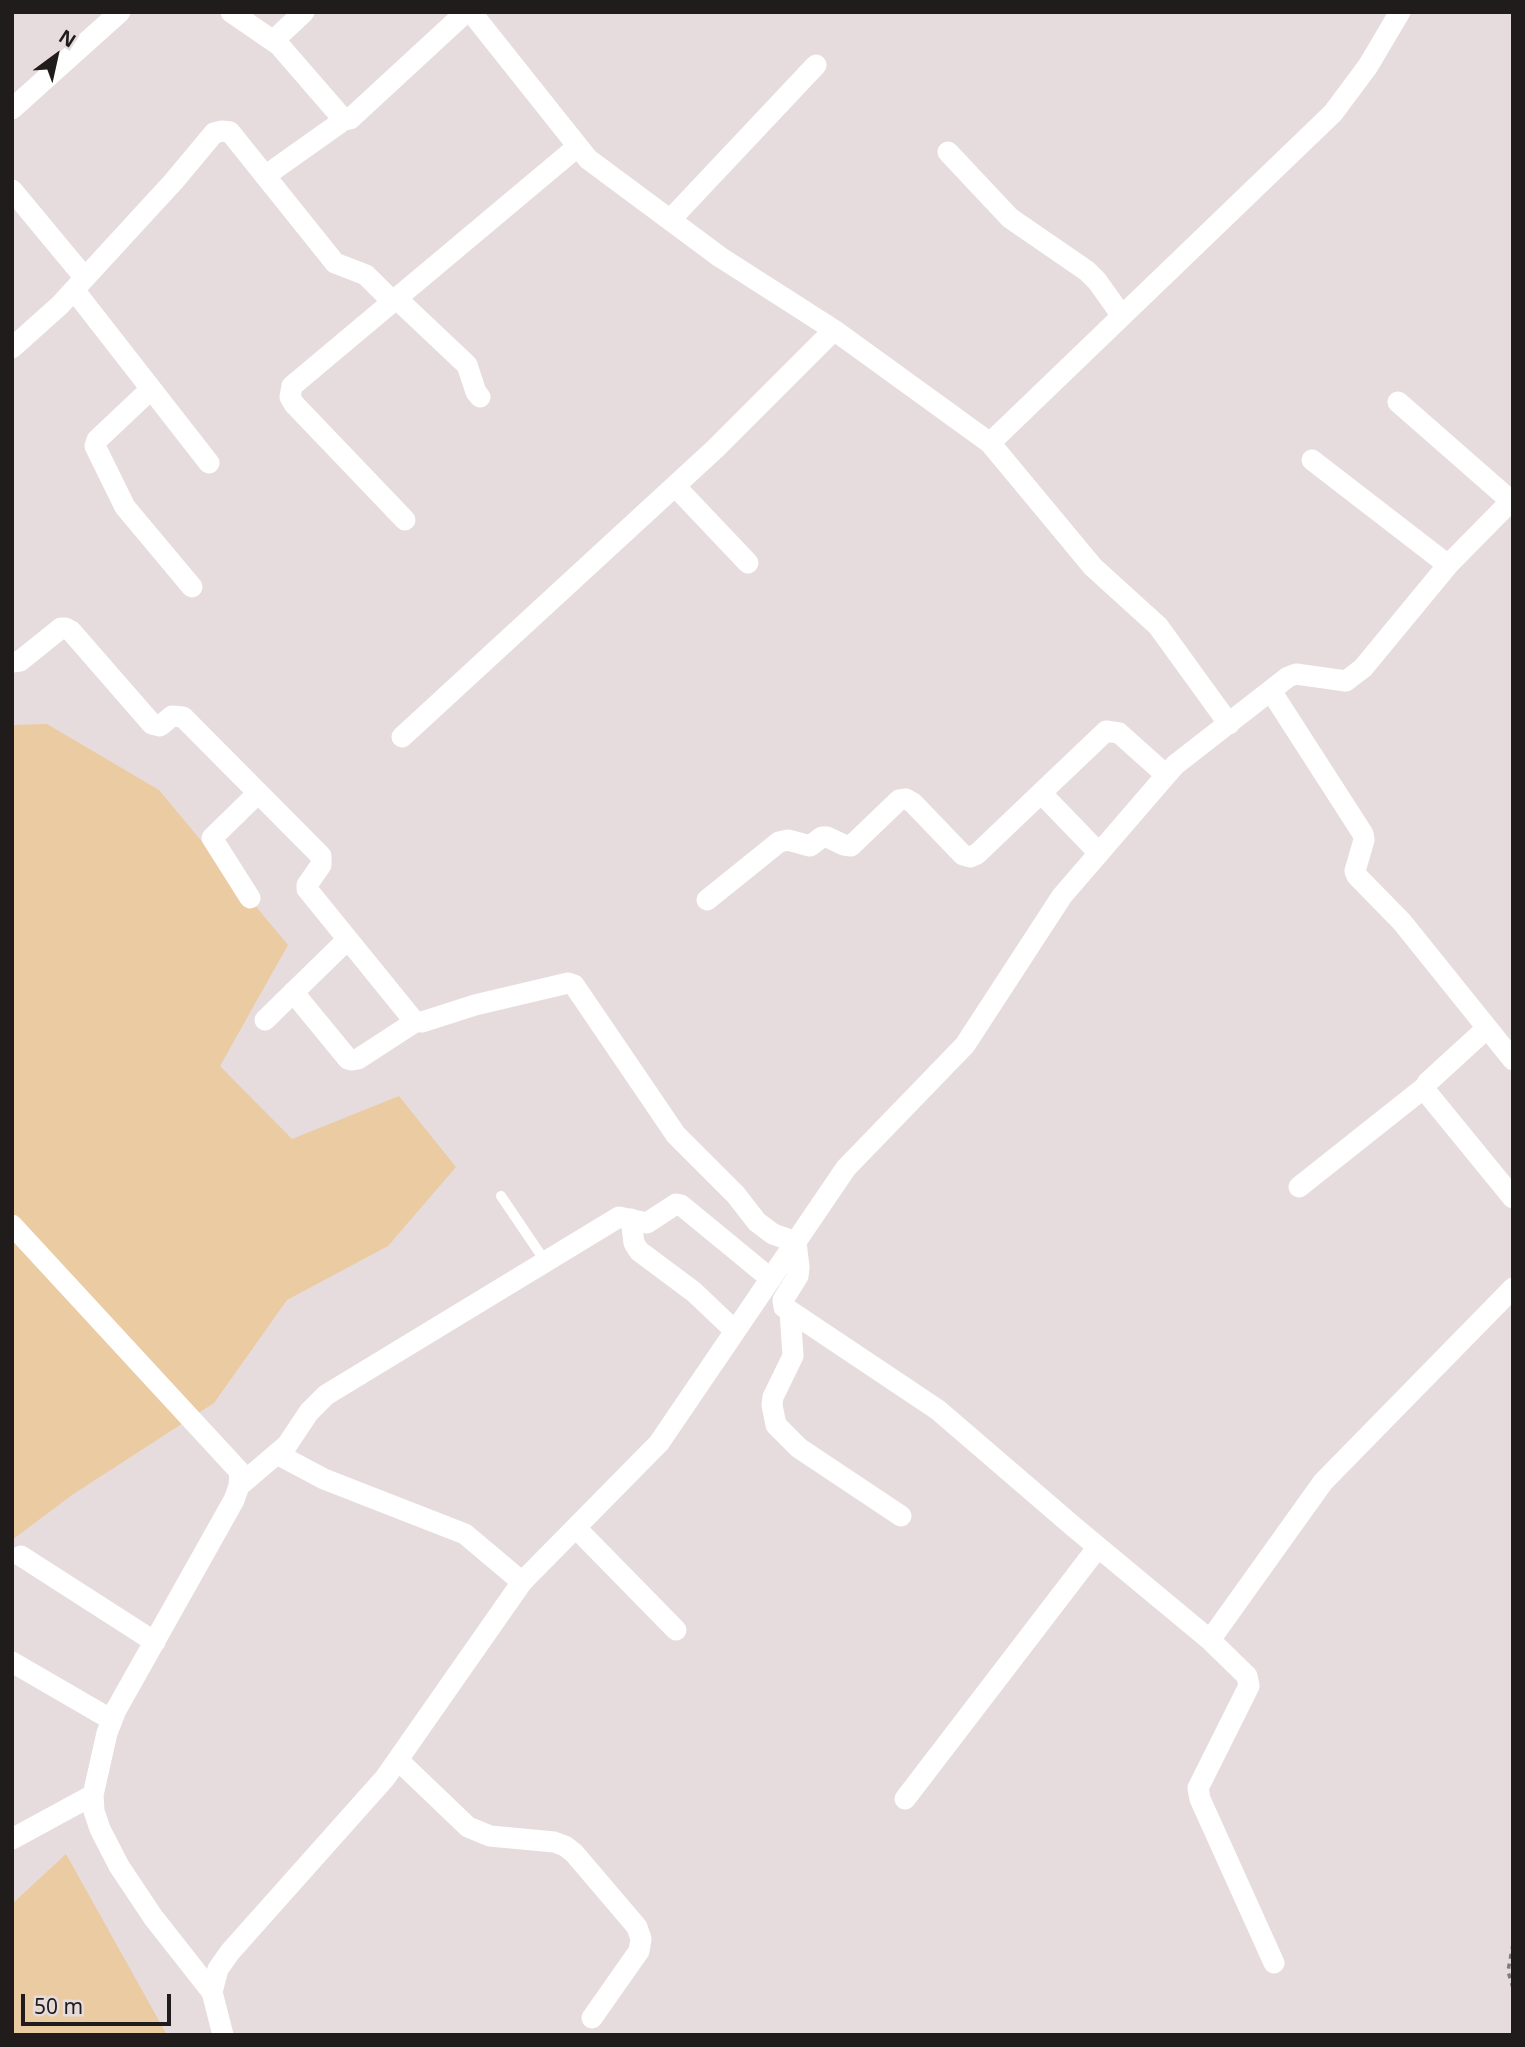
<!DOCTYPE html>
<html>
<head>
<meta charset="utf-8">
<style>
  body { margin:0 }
  #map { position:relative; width:1525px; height:2047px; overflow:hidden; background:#e7dcdd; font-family:"Noto Sans",sans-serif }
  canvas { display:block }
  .frame { position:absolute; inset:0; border:14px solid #201c1c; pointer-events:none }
  .north { position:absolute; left:21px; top:21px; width:70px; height:70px; -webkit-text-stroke:5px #e7dcdd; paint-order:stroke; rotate:33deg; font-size:19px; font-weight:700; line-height:28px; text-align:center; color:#201c1c }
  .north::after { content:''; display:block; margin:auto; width:24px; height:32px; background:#201c1c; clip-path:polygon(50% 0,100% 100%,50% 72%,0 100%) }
  .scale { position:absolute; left:21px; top:1994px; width:150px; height:32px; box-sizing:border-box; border:4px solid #201c1c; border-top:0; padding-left:9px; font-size:21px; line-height:24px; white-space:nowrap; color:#201c1c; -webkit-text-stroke:5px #e7dcdd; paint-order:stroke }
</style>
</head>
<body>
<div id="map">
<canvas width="1525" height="2047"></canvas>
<div class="frame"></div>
<div class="north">N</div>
<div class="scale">50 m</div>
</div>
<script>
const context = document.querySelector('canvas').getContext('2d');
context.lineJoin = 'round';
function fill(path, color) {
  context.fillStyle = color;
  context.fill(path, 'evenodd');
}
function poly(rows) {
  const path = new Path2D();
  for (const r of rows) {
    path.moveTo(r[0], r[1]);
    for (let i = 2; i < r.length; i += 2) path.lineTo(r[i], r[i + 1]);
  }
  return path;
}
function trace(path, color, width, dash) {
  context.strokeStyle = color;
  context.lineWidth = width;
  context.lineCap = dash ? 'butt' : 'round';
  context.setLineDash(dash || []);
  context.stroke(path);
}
fill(poly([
  [47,724,159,790,288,945,220,1066,292,1139,399,1096,456,1167,388,1246,287,1300,214,1403,72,1495,12,1540,12,725],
  [66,1854,167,2035,12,2035,12,1904]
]), '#eacba2');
trace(poly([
  [1513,1944,1508,1971,1513,1988]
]), '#827b7b', 3.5, [5, 5]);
trace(poly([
  [501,1196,545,1261]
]), '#fff', 10);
trace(poly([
  [231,12,279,45,344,120,350,119,466,12],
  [471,12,588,159,720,257,834,330,990,443,1093,567,1158,626,1229,724],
  [273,41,304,12],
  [12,109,120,12],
  [948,152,1010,218,1087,271,1097,281,1122,316],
  [265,176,344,120],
  [12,190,85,278],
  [670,220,816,65],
  [74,290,209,463],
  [396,298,467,365,476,392,480,397],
  [12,348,60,305,174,181,214,133,222,131,230,132,335,263,366,275,392,301],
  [151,389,97,440,95,446,125,507,192,587],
  [1398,402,1511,501],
  [990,443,1333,113,1368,66,1400,12],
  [1312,460,1448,565],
  [675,486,748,563],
  [405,520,294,404,290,397,292,386,577,147],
  [12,662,20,661,61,628,65,628,71,631,152,724,160,726,172,716,183,717,321,856,321,865,307,885,307,889,415,1022,422,1022,475,1005,568,983,574,985,676,1135,736,1195,757,1222,773,1234,796,1242,799,1267,798,1276,783,1300,784,1307,938,1410,1074,1527,1210,1640,1247,1676,1249,1686,1198,1788,1200,1799,1274,1963],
  [1271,691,1363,834,1364,840,1355,871,1357,876,1402,922,1513,1060],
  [402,737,715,449,834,330],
  [1041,793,1099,853],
  [250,898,212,838,258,793],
  [707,900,779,842,788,840,810,846,822,837,827,837,844,845,851,846,899,800,906,799,913,803,963,855,970,857,977,854,1106,731,1119,733,1166,775],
  [293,992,348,1059,352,1060,358,1059,415,1022],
  [265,1020,347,940],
  [1486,1029,1428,1082,1425,1087,1428,1094,1513,1198],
  [1299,1187,1425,1087],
  [631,1219,634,1243,639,1251,694,1292,735,1331],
  [12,1225,240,1472,239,1486,234,1500,116,1710,107,1733,93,1795,94,1811,100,1829,119,1866,153,1917,212,1992],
  [790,1311,793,1356,773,1397,772,1405,776,1425,799,1448,901,1516],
  [277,1454,324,1479,465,1534,522,1582],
  [239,1486,287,1445,309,1412,326,1395,619,1217,647,1223,676,1204,681,1205,771,1279],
  [576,1528,676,1630],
  [21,1556,155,1642],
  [1210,1640,1323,1482,1513,1288],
  [12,1662,112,1720],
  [398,1760,468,1827,490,1836,554,1842,565,1846,574,1853,637,1927,641,1939,639,1951,592,2018],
  [905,1799,1098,1547],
  [12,1839,93,1795],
  [223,2035,212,1992,218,1969,230,1952,385,1778,522,1582,659,1443,846,1168,965,1045,1062,896,1175,765,1288,677,1296,674,1346,681,1363,668,1448,565,1513,499]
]), '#fff', 21);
</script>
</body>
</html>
